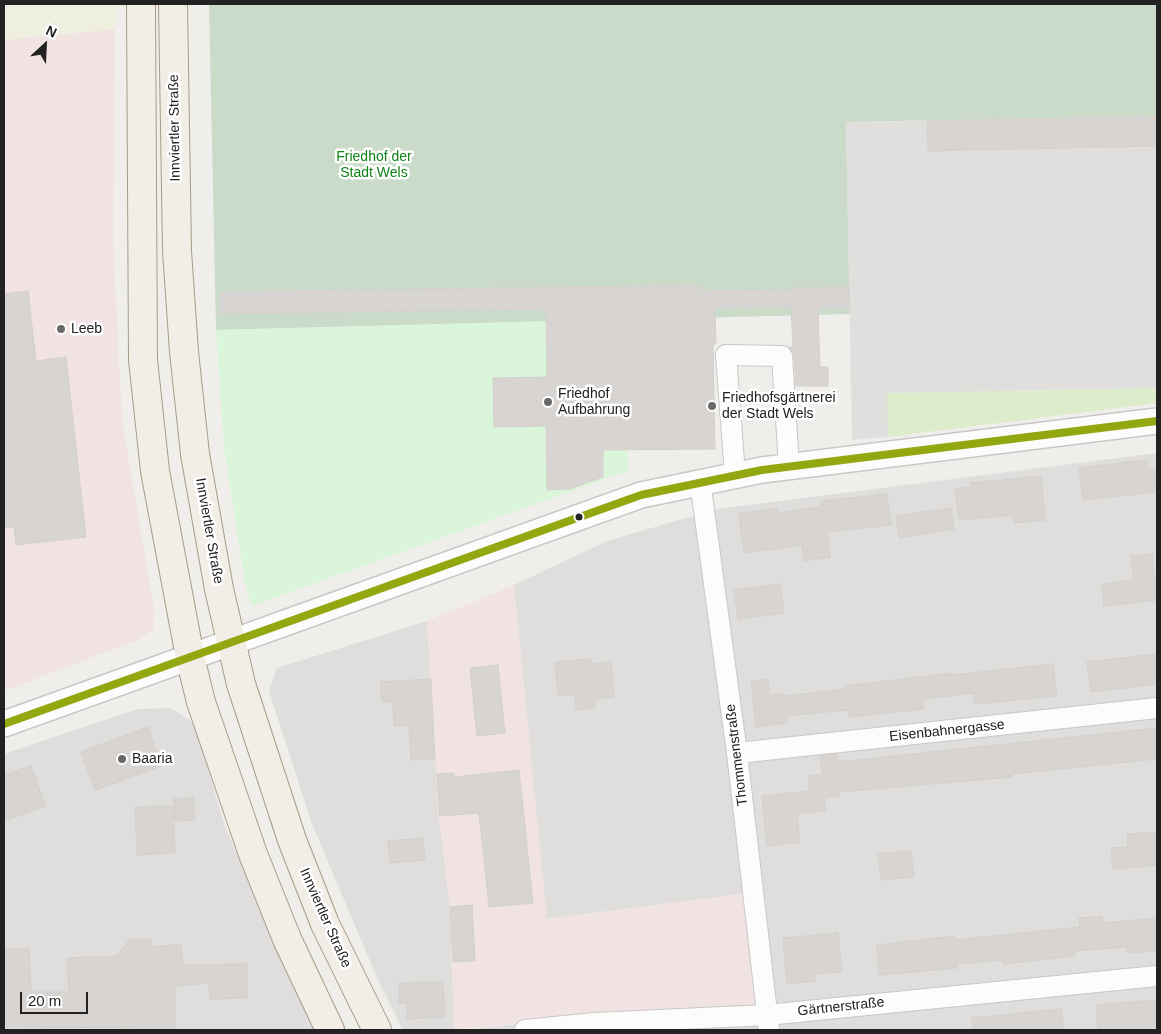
<!DOCTYPE html>
<html>
<head>
<meta charset="utf-8">
<style>
  body { margin:0 }
  #map { position:relative; width:1161px; height:1034px; overflow:hidden; background:#f0eeeb; font-family:Arial,sans-serif }
  canvas { display:block }
  .frame { position:absolute; inset:0; border:5px solid #222; pointer-events:none }
  .north { position:absolute; left:20px; top:20px; width:50px; height:50px; -webkit-text-stroke:4px #fff; paint-order:stroke; rotate:25deg; font-size:14px; font-weight:700; line-height:20px; text-align:center; color:#222 }
  .north::after { content:''; display:block; margin:auto; width:18px; height:22px; background:#222; clip-path:polygon(50% 0,100% 100%,50% 72%,0 100%) }
  .scale { position:absolute; left:20px; top:992px; width:68px; height:22px; box-sizing:border-box; border:2px solid #222; border-top:0; padding-left:6px; font-size:15px; line-height:18px; white-space:nowrap; color:#222; -webkit-text-stroke:4px #fff; paint-order:stroke }
</style>
</head>
<body>
<div id="map">
<canvas width="1161" height="1034"></canvas>
<div class="frame"></div>
<div class="north">N</div>
<div class="scale">20 m</div>
</div>
<script>
const context = document.querySelector('canvas').getContext('2d');
context.lineJoin = 'round';
function fill(path, color) {
  context.fillStyle = color;
  context.fill(path, 'evenodd');
}
function poly(rows) {
  const path = new Path2D();
  for (const r of rows) {
    path.moveTo(r[0], r[1]);
    for (let i = 2; i < r.length; i += 2) path.lineTo(r[i], r[i + 1]);
  }
  return path;
}
function trace(path, color, width, dash) {
  context.strokeStyle = color;
  context.lineWidth = width;
  context.lineCap = dash ? 'butt' : 'round';
  context.setLineDash(dash || []);
  context.stroke(path);
}
function drawText(font, color, halo, rows, align = 'center') {
  context.font = font + ' Arial,sans-serif';
  context.lineWidth = 5;
  context.setLineDash([]);
  context.textBaseline = 'middle';
  context.strokeStyle = halo;
  context.fillStyle = color;
  for (const [text, x, y, turn = 0] of rows) {
    context.save();
    context.translate(x, y);
    context.rotate((+turn || 0) * Math.PI / 180);
    context.textAlign = isNaN(turn) ? turn : align;
    if (halo) context.strokeText(text, 0, 0);
    context.fillText(text, 0, 0);
    context.restore();
  }
}
fill(poly([
  [1157,453,1157,1030,463,1030,642,1010,755,1004,743,894,546,919,514,585,607,541,717,509],
  [427,621,439,816,450,907,454,1030,403,1030,378,980,312,824,269,691,277,668],
  [171,708,194,723,225,827,316,1030,4,1030,4,754,138,709]
]), '#dfdedc');
fill(poly([
  [115,29,113,238,122,420,154,611,153,629,140,639,4,691,4,40],
  [514,585,547,919,743,894,755,1004,642,1010,454,1030,450,907,439,816,427,621]
]), '#f1e3e1');
fill(poly([
  [4,4,115,4,115,29,4,40]
]), '#efefdf');
fill(poly([
  [1157,388,1157,403,888,437,886,393]
]), '#ddeccb');
fill(poly([
  [209,4,1157,4,1157,116,846,122,850,314,216,330]
]), '#cadbca');
fill(poly([
  [623,319,628,471,252,606,245,583,224,449,216,330]
]), '#daf5da');
fill(poly([
  [927,121,928,151,1157,146,1157,388,887,393,888,437,852,440,846,122]
]), '#e0dfde');
const building = poly([
  [1157,116,1157,146,928,151,927,121,1157,116],
  [701,285,701,291,791,290,791,288,849,287,850,308,818,308,820,367,828,367,828,386,796,386,794,355,789,347,793,347,791,307,715,308,716,344,713,344,715,449,603,450,603,477,570,489,547,490,546,426,494,427,493,378,547,377,546,309,220,314,220,292,701,285],
  [28,291,36,361,66,357,86,537,16,545,14,527,4,528,4,294,28,291],
  [1147,460,1148,470,1157,469,1157,492,1083,500,1079,468,1147,460],
  [1041,476,1045,520,1014,523,1013,515,959,520,955,489,971,487,970,483,1041,476],
  [887,494,891,525,827,532,830,557,804,561,802,545,744,553,739,514,778,508,779,513,821,507,820,501,887,494],
  [951,508,954,529,899,538,896,516,951,508],
  [1152,554,1157,600,1104,606,1102,584,1134,580,1131,556,1152,554],
  [780,584,784,613,738,619,734,590,780,584],
  [1157,654,1157,684,1091,692,1087,662,1157,654],
  [590,659,591,664,611,662,614,697,594,699,595,708,576,710,575,694,558,696,555,662,590,659],
  [1053,664,1057,696,975,704,974,693,923,699,924,709,849,717,848,710,786,716,787,723,756,727,751,681,768,679,770,695,784,693,784,696,846,689,845,686,953,673,953,675,1053,664],
  [498,665,505,733,477,736,470,668,498,665],
  [431,679,435,759,411,760,409,725,394,726,393,702,382,702,380,682,431,679],
  [148,727,162,766,95,790,81,752,148,727],
  [1157,728,1157,759,1011,774,1012,777,839,792,839,796,824,797,826,810,797,814,800,842,767,846,762,796,810,791,808,776,822,775,820,756,837,754,838,762,1157,728],
  [31,766,45,806,4,821,4,775,31,766],
  [519,770,533,903,489,907,479,813,440,816,437,774,454,773,454,777,519,770],
  [193,798,195,820,175,821,174,799,193,798],
  [173,806,175,853,137,855,135,807,173,806],
  [1157,832,1157,865,1113,869,1111,848,1128,847,1127,834,1157,832],
  [423,838,425,860,390,863,388,841,423,838],
  [911,851,914,877,881,880,878,854,911,851],
  [472,905,475,961,453,962,450,907,472,905],
  [1102,916,1103,923,1157,918,1157,951,1128,953,1127,947,1075,951,1075,956,1004,964,1003,960,957,964,957,968,879,975,877,945,954,936,954,940,1080,927,1079,918,1102,916],
  [838,933,842,972,815,974,816,981,787,984,783,938,838,933],
  [130,939,152,939,151,947,181,944,183,965,247,964,247,998,210,999,209,983,175,986,175,1028,4,1027,4,949,29,948,31,992,69,992,67,958,117,956,130,939],
  [443,982,445,1017,407,1019,407,1003,399,1003,399,983,443,982],
  [1157,1000,1157,1030,1098,1030,1096,1005,1157,1000],
  [1061,1009,1064,1030,973,1030,972,1018,1061,1009]
]);
fill(building, '#d7d4d2');
trace(building, '#d3d0cc', 1);
const minor = poly([
  [735,475,726,355,782,356,789,466],
  [700,481,737,753,769,1030],
  [737,753,1157,708],
  [525,1030,594,1023,767,1015,1157,976]
]);
const tertiary = poly([
  [4,724,641,495,762,470,1157,421]
]);
const primary = poly([
  [141,4,143,360,155,471,190,657,201,702,253,854,287,939,330,1030],
  [173,4,177,251,184,352,195,454,219,589,241,684,292,840,325,924,377,1030]
]);
trace(minor, '#c9c8c7', 22);
trace(tertiary, '#c9c8c7', 28);
trace(primary, '#a79c86', 30);
trace(minor, '#fdfcfc', 20);
trace(tertiary, '#fdfcfc', 25);
trace(primary, '#f3ede7', 28);
trace(poly([
  [4,724,641,495,762,470,1157,421]
]), '#93a810', 8);
for (const [x, y, r, color] of [
  [61,329,5,"#6a6968"],
  [548,402,5,"#6a6968"],
  [712,406,5,"#6a6968"],
  [579,517,4.5,"#222"],
  [122,759,5,"#6a6968"]
]) {
  const dot = new Path2D();
  dot.arc(x, y, r, 0, 2 * Math.PI);
  context.fillStyle = color;
  context.fill(dot);
  trace(dot, '#fff', 2);
}
drawText('14px', '#222', '#fff', [
  ["Innviertler Straße",175,128,-91],
  ["Innviertler Straße",209,531,80],
  ["Eisenbahnergasse",947,731,-6],
  ["Thommenstraße",737,755,-97],
  ["Innviertler Straße",325,918,66],
  ["Gärtnerstraße",841,1007,-6]
]);
drawText('14px', '#0c8416', '#fff', [
  ["Friedhof der",374,157],
  ["Stadt Wels",374,173]
]);
drawText('14px', '#222', '#fff', [
  ["Leeb",71,329],
  ["Friedhof",558,394],
  ["Aufbahrung",558,410],
  ["Friedhofsgärtnerei",722,398],
  ["der Stadt Wels",722,414],
  ["Baaria",132,759]
], 'left');
</script>
</body>
</html>
